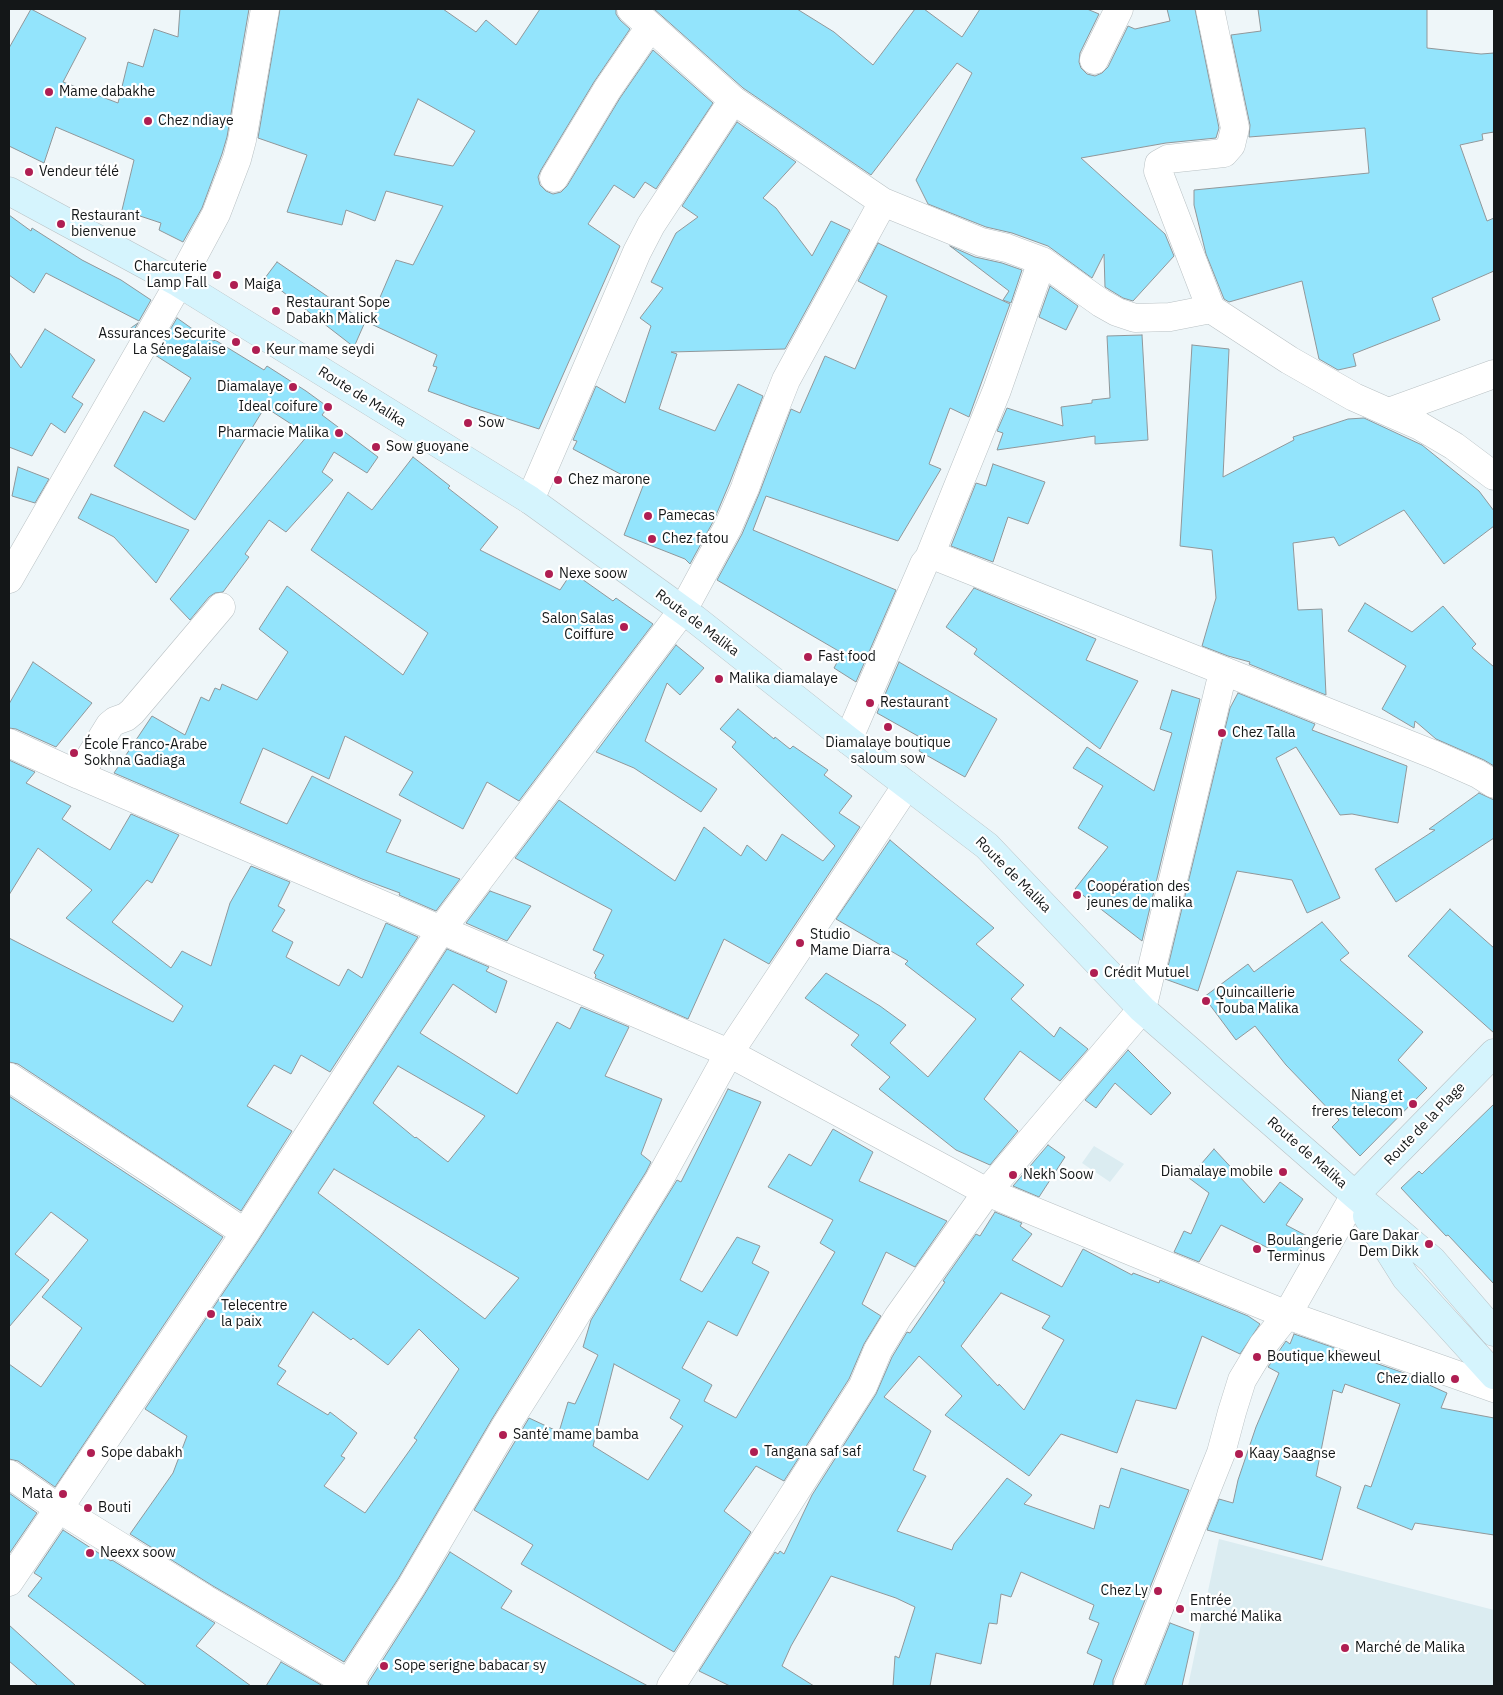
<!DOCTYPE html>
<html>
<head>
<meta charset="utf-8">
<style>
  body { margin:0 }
  #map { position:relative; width:1503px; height:1695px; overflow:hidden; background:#eef6f9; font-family:"IBM Plex Sans",sans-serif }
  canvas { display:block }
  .frame { position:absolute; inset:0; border:10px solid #141718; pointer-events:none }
</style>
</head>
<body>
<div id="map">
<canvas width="1503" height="1695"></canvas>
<div class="frame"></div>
</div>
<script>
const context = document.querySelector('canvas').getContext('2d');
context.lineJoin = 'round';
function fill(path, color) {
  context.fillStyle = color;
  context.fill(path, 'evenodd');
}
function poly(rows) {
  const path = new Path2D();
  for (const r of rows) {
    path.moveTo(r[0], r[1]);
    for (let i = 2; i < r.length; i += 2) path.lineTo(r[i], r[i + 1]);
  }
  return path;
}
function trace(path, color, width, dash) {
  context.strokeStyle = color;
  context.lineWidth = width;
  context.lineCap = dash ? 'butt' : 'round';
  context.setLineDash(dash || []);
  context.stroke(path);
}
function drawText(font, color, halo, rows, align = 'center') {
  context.font = font + ' "IBM Plex Sans",sans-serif';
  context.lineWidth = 4.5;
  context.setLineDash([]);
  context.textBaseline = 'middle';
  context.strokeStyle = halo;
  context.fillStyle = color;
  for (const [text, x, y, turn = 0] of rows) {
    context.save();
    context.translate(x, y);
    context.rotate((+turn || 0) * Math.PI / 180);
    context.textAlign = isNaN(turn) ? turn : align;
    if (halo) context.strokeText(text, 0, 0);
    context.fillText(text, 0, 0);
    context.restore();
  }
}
fill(poly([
  [1094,1146,1124,1164,1110,1182,1082,1163],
  [1219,1539,1494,1610,1494,1686,1188,1686]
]), '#dbecf1');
const building = poly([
  [31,9,86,38,63,82,118,103,128,62,143,67,154,29,178,37,180,9,249,9,227,137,222,154,202,208,183,242,159,230,161,223,122,210,134,160,56,127,44,163,9,146,9,48,31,9],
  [280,9,443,9,476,32,486,20,516,45,540,9,616,9,616,14,620,20,630,29,594,82,541,170,538,177,540,185,546,191,553,194,561,192,567,186,620,98,653,50,713,103,656,189,645,182,634,198,614,185,588,224,620,246,539,429,471,407,428,391,437,367,433,366,437,355,369,323,396,260,413,265,443,206,386,191,375,221,346,210,342,225,287,212,307,155,258,138,280,9],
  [418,99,475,131,453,166,394,155,418,99],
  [654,9,797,9,834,32,873,65,915,9,924,9,962,37,980,9,1087,9,1099,14,1080,53,1079,62,1081,68,1087,74,1095,76,1102,73,1108,67,1128,26,1135,29,1170,21,1167,9,1195,9,1219,128,1216,138,1166,143,1081,158,1165,234,1174,256,1133,301,1123,298,1105,287,1104,254,1092,278,1048,246,1012,233,986,227,928,204,916,180,972,73,957,63,871,175,743,88,654,9],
  [1258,9,1427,9,1427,48,1481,54,1494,53,1494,132,1482,134,1483,140,1460,145,1487,221,1494,218,1494,271,1432,298,1440,320,1353,354,1356,366,1338,370,1319,359,1302,281,1229,302,1224,299,1206,254,1194,205,1194,190,1369,173,1365,128,1249,137,1250,125,1231,35,1261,31,1258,9],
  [737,122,796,162,763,198,776,208,812,256,831,221,850,230,785,349,671,352,677,354,659,409,715,431,738,384,763,396,730,482,714,520,690,564,685,559,624,535,643,486,573,449,577,441,573,440,596,386,625,403,651,326,640,318,663,288,651,282,676,233,698,217,682,206,737,122],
  [9,215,31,231,32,228,82,260,121,280,151,300,139,321,46,273,34,293,9,275,9,215],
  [878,243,1010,304,969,417,950,408,929,464,941,469,898,541,766,496,753,530,896,590,856,682,834,668,842,653,717,580,742,534,759,494,791,409,800,413,825,356,855,369,887,296,858,281,878,243],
  [950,246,975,257,1002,263,1022,270,1011,303,1003,300,1009,291,950,246],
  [277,262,365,322,354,347,265,278,277,262],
  [1050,286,1078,306,1066,330,1039,317,1050,286],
  [177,318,201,335,214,341,215,340,264,370,267,366,306,391,328,407,322,415,378,457,367,473,334,452,322,472,333,480,286,532,269,520,245,554,249,557,223,592,215,593,209,597,190,620,170,599,308,435,265,407,195,520,114,466,144,411,164,422,191,378,155,355,177,318],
  [138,323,129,339,122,334,138,323],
  [45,329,95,360,72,397,83,404,65,433,51,423,32,456,9,447,9,352,21,368,45,329],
  [1142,335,1148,440,1095,444,1095,436,997,450,1003,433,997,431,1007,408,1063,426,1061,407,1092,403,1092,400,1110,398,1107,336,1142,335],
  [1192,345,1229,349,1223,477,1294,440,1293,437,1348,419,1364,418,1422,445,1479,491,1494,511,1494,526,1444,564,1404,510,1339,546,1334,537,1293,543,1298,610,1322,609,1326,695,1249,664,1250,662,1228,656,1202,646,1216,598,1212,550,1180,546,1192,345],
  [413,457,450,486,448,488,498,527,480,550,560,590,572,572,613,601,616,598,653,624,519,801,487,782,463,829,399,795,413,772,345,736,329,779,263,748,240,803,287,824,312,776,401,820,386,852,460,879,436,911,399,895,400,893,362,879,114,773,152,716,185,735,201,697,209,701,215,688,220,690,222,684,257,700,288,652,259,629,287,586,403,675,428,633,311,550,348,492,372,510,413,457],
  [993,464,1045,482,1028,524,1008,517,993,562,951,546,976,483,986,486,993,464],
  [18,467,49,479,35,503,12,496,18,467],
  [91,494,189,530,156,583,114,537,78,518,91,494],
  [974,588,1096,639,1086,660,1138,681,1100,749,974,654,977,649,946,627,974,588],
  [1365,603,1412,632,1443,606,1476,644,1472,648,1494,667,1494,766,1484,760,1436,739,1415,721,1414,728,1382,709,1406,666,1348,631,1365,603],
  [676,645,704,668,680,695,667,683,645,741,717,789,701,812,634,768,596,752,676,645],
  [33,662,92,703,56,747,16,729,9,728,9,704,33,662],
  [899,662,997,719,965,777,919,751,925,740,877,713,899,662],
  [1172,690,1200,699,1142,941,1075,889,1108,847,1078,828,1103,786,1073,768,1087,747,1154,791,1172,733,1160,729,1172,690],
  [1238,693,1315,724,1312,730,1407,766,1398,823,1352,814,1340,815,1296,747,1276,758,1340,898,1307,913,1292,880,1237,871,1198,991,1165,979,1230,708,1238,693],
  [738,709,774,739,775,737,790,749,793,746,828,770,824,775,852,796,839,813,860,827,769,964,724,939,688,1019,595,978,596,975,594,973,604,955,593,950,612,910,515,858,559,800,675,881,704,827,741,856,747,845,766,861,782,834,823,861,835,846,732,747,736,742,720,729,738,709],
  [9,760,35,772,26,783,71,806,62,819,110,850,131,814,179,835,152,883,147,880,112,922,171,968,182,951,211,966,230,903,251,866,290,882,278,906,285,910,272,931,293,942,286,957,339,986,348,969,362,978,386,923,418,937,330,1072,301,1055,291,1074,274,1065,247,1106,292,1131,241,1211,18,1064,9,1062,9,938,173,1022,183,1006,66,918,92,890,38,848,9,895,9,760],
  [1479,793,1494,800,1494,838,1396,902,1375,869,1435,830,1429,829,1479,793],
  [890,840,994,928,976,944,1024,985,1011,999,1054,1037,1060,1027,1088,1049,1060,1081,1020,1051,984,1099,1018,1131,990,1165,956,1150,879,1089,890,1077,851,1045,859,1035,805,998,826,973,880,1006,906,1025,890,1043,928,1077,976,1019,905,964,908,961,836,919,890,840],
  [490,891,531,906,507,941,466,923,490,891],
  [1450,909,1494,948,1494,1033,1408,956,1450,909],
  [1322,922,1349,953,1340,960,1423,1032,1398,1060,1427,1088,1360,1156,1332,1127,1339,1120,1286,1065,1255,1026,1236,1040,1204,997,1248,964,1254,972,1322,922],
  [447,949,489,967,486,971,507,981,496,1013,453,984,420,1033,517,1094,557,1022,570,1029,581,1007,629,1027,605,1076,662,1099,641,1154,651,1162,646,1172,492,1419,398,1579,344,1662,213,1586,130,1534,173,1473,187,1436,145,1409,258,1241,447,949],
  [398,1066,485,1116,448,1162,416,1137,415,1138,373,1103,398,1066],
  [334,1169,519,1278,485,1319,318,1193,334,1169],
  [313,1312,351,1340,353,1338,388,1365,419,1329,459,1369,414,1438,417,1440,365,1513,324,1486,345,1458,341,1456,357,1433,330,1412,328,1415,277,1384,286,1371,278,1366,313,1312],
  [1128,1050,1171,1093,1151,1115,1115,1083,1096,1108,1085,1100,1128,1050],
  [728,1089,761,1102,680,1280,702,1292,737,1237,760,1246,752,1263,769,1272,737,1336,708,1321,682,1368,712,1385,704,1401,736,1418,835,1252,820,1243,833,1220,768,1187,789,1154,811,1166,833,1129,873,1152,859,1181,947,1221,915,1267,886,1252,862,1304,881,1316,864,1344,849,1379,784,1481,756,1466,724,1511,751,1532,674,1652,521,1564,533,1545,474,1510,529,1418,559,1432,568,1402,575,1404,598,1355,583,1347,591,1320,677,1180,681,1182,728,1089],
  [614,1364,680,1400,670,1418,683,1426,648,1480,593,1446,614,1364],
  [9,1096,223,1237,55,1487,18,1461,9,1459,9,1364,41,1387,82,1328,42,1297,88,1240,51,1212,15,1254,49,1280,9,1327,9,1096],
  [1494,1104,1494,1284,1448,1235,1446,1236,1401,1188,1419,1171,1422,1174,1494,1104],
  [1048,1145,1065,1157,1039,1197,1013,1186,1048,1145],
  [1214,1149,1264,1203,1280,1182,1303,1199,1286,1225,1307,1236,1295,1261,1221,1225,1199,1262,1174,1252,1184,1231,1191,1234,1209,1193,1189,1178,1214,1149],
  [995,1212,1022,1223,1020,1226,1032,1234,1012,1260,1062,1287,1083,1249,1132,1275,1133,1273,1159,1283,1160,1280,1248,1316,1260,1324,1240,1354,1202,1336,1176,1409,1136,1400,1117,1453,1061,1434,1029,1476,945,1415,962,1396,919,1356,884,1397,931,1431,913,1470,926,1476,897,1531,952,1550,954,1544,1007,1478,1032,1495,1024,1504,1094,1529,1100,1505,1109,1508,1121,1468,1189,1490,1113,1680,1113,1686,1093,1686,1102,1660,1087,1653,1099,1623,1089,1619,1094,1605,1021,1572,1011,1597,1001,1594,997,1624,989,1623,981,1664,936,1653,930,1686,893,1686,895,1656,899,1658,915,1607,896,1598,831,1576,791,1646,782,1666,814,1686,730,1686,699,1671,775,1552,778,1554,780,1551,784,1554,812,1495,876,1394,892,1357,907,1332,910,1333,945,1282,943,1281,976,1234,980,1236,995,1212],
  [1001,1293,1050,1316,1042,1328,1064,1340,1024,1410,999,1384,998,1386,961,1346,1001,1293],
  [1294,1334,1332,1347,1360,1360,1361,1358,1407,1374,1407,1375,1447,1393,1441,1408,1494,1418,1494,1535,1415,1523,1412,1530,1357,1508,1365,1485,1371,1487,1400,1404,1345,1384,1342,1393,1333,1390,1316,1476,1341,1487,1322,1560,1207,1530,1219,1499,1233,1503,1238,1480,1256,1427,1279,1373,1268,1367,1286,1341,1290,1344,1294,1334],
  [9,1493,37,1513,9,1554,9,1493],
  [63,1530,111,1561,112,1560,215,1623,196,1646,251,1686,147,1686,28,1596,42,1578,34,1573,63,1530],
  [450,1552,512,1591,501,1608,648,1686,369,1686,368,1683,424,1595,450,1552],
  [1170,1623,1194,1632,1182,1686,1145,1686,1170,1623],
  [9,1625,76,1686,38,1686,9,1661,9,1625],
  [281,1662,323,1686,266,1686,281,1662]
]);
fill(building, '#93e4fc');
trace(building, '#90979a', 1);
const street = poly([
  [631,9,733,100,883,202,981,242,1007,248,1042,261,1101,303,1117,312,1135,318,1170,317,1211,309],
  [1210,9,1235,128,1231,145,1224,153,1168,159,1159,164,1158,171,1211,309,1289,360,1354,397,1420,426,1454,446,1494,476],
  [1094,60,1119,9],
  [554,178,607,90,650,27],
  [1389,412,1494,374],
  [530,500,637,252,651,225,733,100],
  [929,558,935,556,1435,755,1478,774,1494,784],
  [9,579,179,283,216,214,237,159,242,140,265,9],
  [848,740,924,564,929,558,997,390,1042,261],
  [9,743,79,775,729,1053,987,1192,1287,1315,1494,1388],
  [79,775,110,725,115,721,126,717,132,712,221,607],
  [9,1077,159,1175,245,1233],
  [9,1474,58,1508,205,1599,353,1686],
  [9,1582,245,1233,441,930,683,610,728,527,745,488,758,451,786,380,883,202],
  [347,1686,411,1587,505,1427,561,1339,659,1180,729,1053,907,785],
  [671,1686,863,1386,878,1350,898,1317,987,1192,1142,1009,1223,672],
  [1128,1686,1221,1453,1232,1412,1242,1380,1263,1345,1287,1315,1355,1195]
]);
const secondary = poly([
  [9,191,179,283,530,500,695,619,848,740,987,846,1142,1009,1355,1195,1432,1260,1494,1332],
  [1355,1195,1494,1053],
  [1367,1216,1406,1278,1494,1375]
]);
trace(street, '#b9c1c4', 29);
trace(secondary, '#b9c1c4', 29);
trace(street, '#fff', 28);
trace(secondary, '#d5f4fd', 28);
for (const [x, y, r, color] of [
  [49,92,5,"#af1e52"],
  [148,121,5,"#af1e52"],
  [29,172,5,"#af1e52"],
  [61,224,5,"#af1e52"],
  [217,275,5,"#af1e52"],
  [234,285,5,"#af1e52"],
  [276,311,5,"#af1e52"],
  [236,342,5,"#af1e52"],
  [256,350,5,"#af1e52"],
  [293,387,5,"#af1e52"],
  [328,407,5,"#af1e52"],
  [468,423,5,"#af1e52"],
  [339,433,5,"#af1e52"],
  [376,447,5,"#af1e52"],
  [558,480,5,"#af1e52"],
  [648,516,5,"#af1e52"],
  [652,539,5,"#af1e52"],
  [549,574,5,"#af1e52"],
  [624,627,5,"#af1e52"],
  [808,657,5,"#af1e52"],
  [719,679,5,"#af1e52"],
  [870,703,5,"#af1e52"],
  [888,727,5,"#af1e52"],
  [1222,733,5,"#af1e52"],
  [74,753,5,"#af1e52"],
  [1077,895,5,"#af1e52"],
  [800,943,5,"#af1e52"],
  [1094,973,5,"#af1e52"],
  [1206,1001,5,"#af1e52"],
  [1413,1104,5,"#af1e52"],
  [1283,1172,5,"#af1e52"],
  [1013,1175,5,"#af1e52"],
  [1429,1244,5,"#af1e52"],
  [1257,1249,5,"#af1e52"],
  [211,1314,5,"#af1e52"],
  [1257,1357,5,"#af1e52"],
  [1455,1379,5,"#af1e52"],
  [503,1435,5,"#af1e52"],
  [754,1452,5,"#af1e52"],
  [91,1453,5,"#af1e52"],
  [1239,1454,5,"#af1e52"],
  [63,1494,5,"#af1e52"],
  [88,1508,5,"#af1e52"],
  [90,1553,5,"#af1e52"],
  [1158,1591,5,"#af1e52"],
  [1180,1609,5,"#af1e52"],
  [1345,1648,5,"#af1e52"],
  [384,1666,5,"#af1e52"]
]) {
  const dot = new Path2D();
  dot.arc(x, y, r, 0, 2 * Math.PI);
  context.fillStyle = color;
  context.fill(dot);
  trace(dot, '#fff', 2);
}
drawText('14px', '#141718', '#fff', [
  ["Mame dabakhe",59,92],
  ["Chez ndiaye",158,121],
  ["Vendeur télé",39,172],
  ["Restaurant",71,216],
  ["bienvenue",71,232],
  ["Charcuterie",207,267,"right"],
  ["Lamp Fall",207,283,"right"],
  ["Maiga",244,285],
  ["Restaurant Sope",286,303],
  ["Dabakh Malick",286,319],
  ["Assurances Securite",226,334,"right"],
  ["La Sénegalaise",226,350,"right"],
  ["Keur mame seydi",266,350],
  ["Diamalaye",283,387,"right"],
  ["Ideal coifure",318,407,"right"],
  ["Sow",478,423],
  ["Pharmacie Malika",329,433,"right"],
  ["Sow guoyane",386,447],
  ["Chez marone",568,480],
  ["Pamecas",658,516],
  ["Chez fatou",662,539],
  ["Nexe soow",559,574],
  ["Salon Salas",614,619,"right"],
  ["Coiffure",614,635,"right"],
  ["Fast food",818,657],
  ["Malika diamalaye",729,679],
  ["Restaurant",880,703],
  ["Chez Talla",1232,733],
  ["Diamalaye boutique",888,743,"center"],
  ["saloum sow",888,759,"center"],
  ["École Franco-Arabe",84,745],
  ["Sokhna Gadiaga",84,761],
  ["Coopération des",1087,887],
  ["jeunes de malika",1087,903],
  ["Studio",810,935],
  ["Mame Diarra",810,951],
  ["Crédit Mutuel",1104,973],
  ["Quincaillerie",1216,993],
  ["Touba Malika",1216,1009],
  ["Niang et",1403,1096,"right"],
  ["freres telecom",1403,1112,"right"],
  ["Diamalaye mobile",1273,1172,"right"],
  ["Nekh Soow",1023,1175],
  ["Gare Dakar",1419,1236,"right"],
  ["Dem Dikk",1419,1252,"right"],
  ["Boulangerie",1267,1241],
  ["Terminus",1267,1257],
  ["Telecentre",221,1306],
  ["la paix",221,1322],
  ["Boutique kheweul",1267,1357],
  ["Chez diallo",1445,1379,"right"],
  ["Santé mame bamba",513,1435],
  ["Tangana saf saf",764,1452],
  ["Sope dabakh",101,1453],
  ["Kaay Saagnse",1249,1454],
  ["Mata",53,1494,"right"],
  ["Bouti",98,1508],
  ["Neexx soow",100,1553],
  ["Chez Ly",1148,1591,"right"],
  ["Entrée",1190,1601],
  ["marché Malika",1190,1617],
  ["Marché de Malika",1355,1648],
  ["Sope serigne babacar sy",394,1666]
], 'left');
drawText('14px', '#141718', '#fff', [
  ["Route de Malika",362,397,32],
  ["Route de Malika",697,623,37],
  ["Route de Malika",1013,875,45],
  ["Route de la Plage",1425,1124,-46],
  ["Route de Malika",1307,1153,41]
]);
</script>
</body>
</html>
